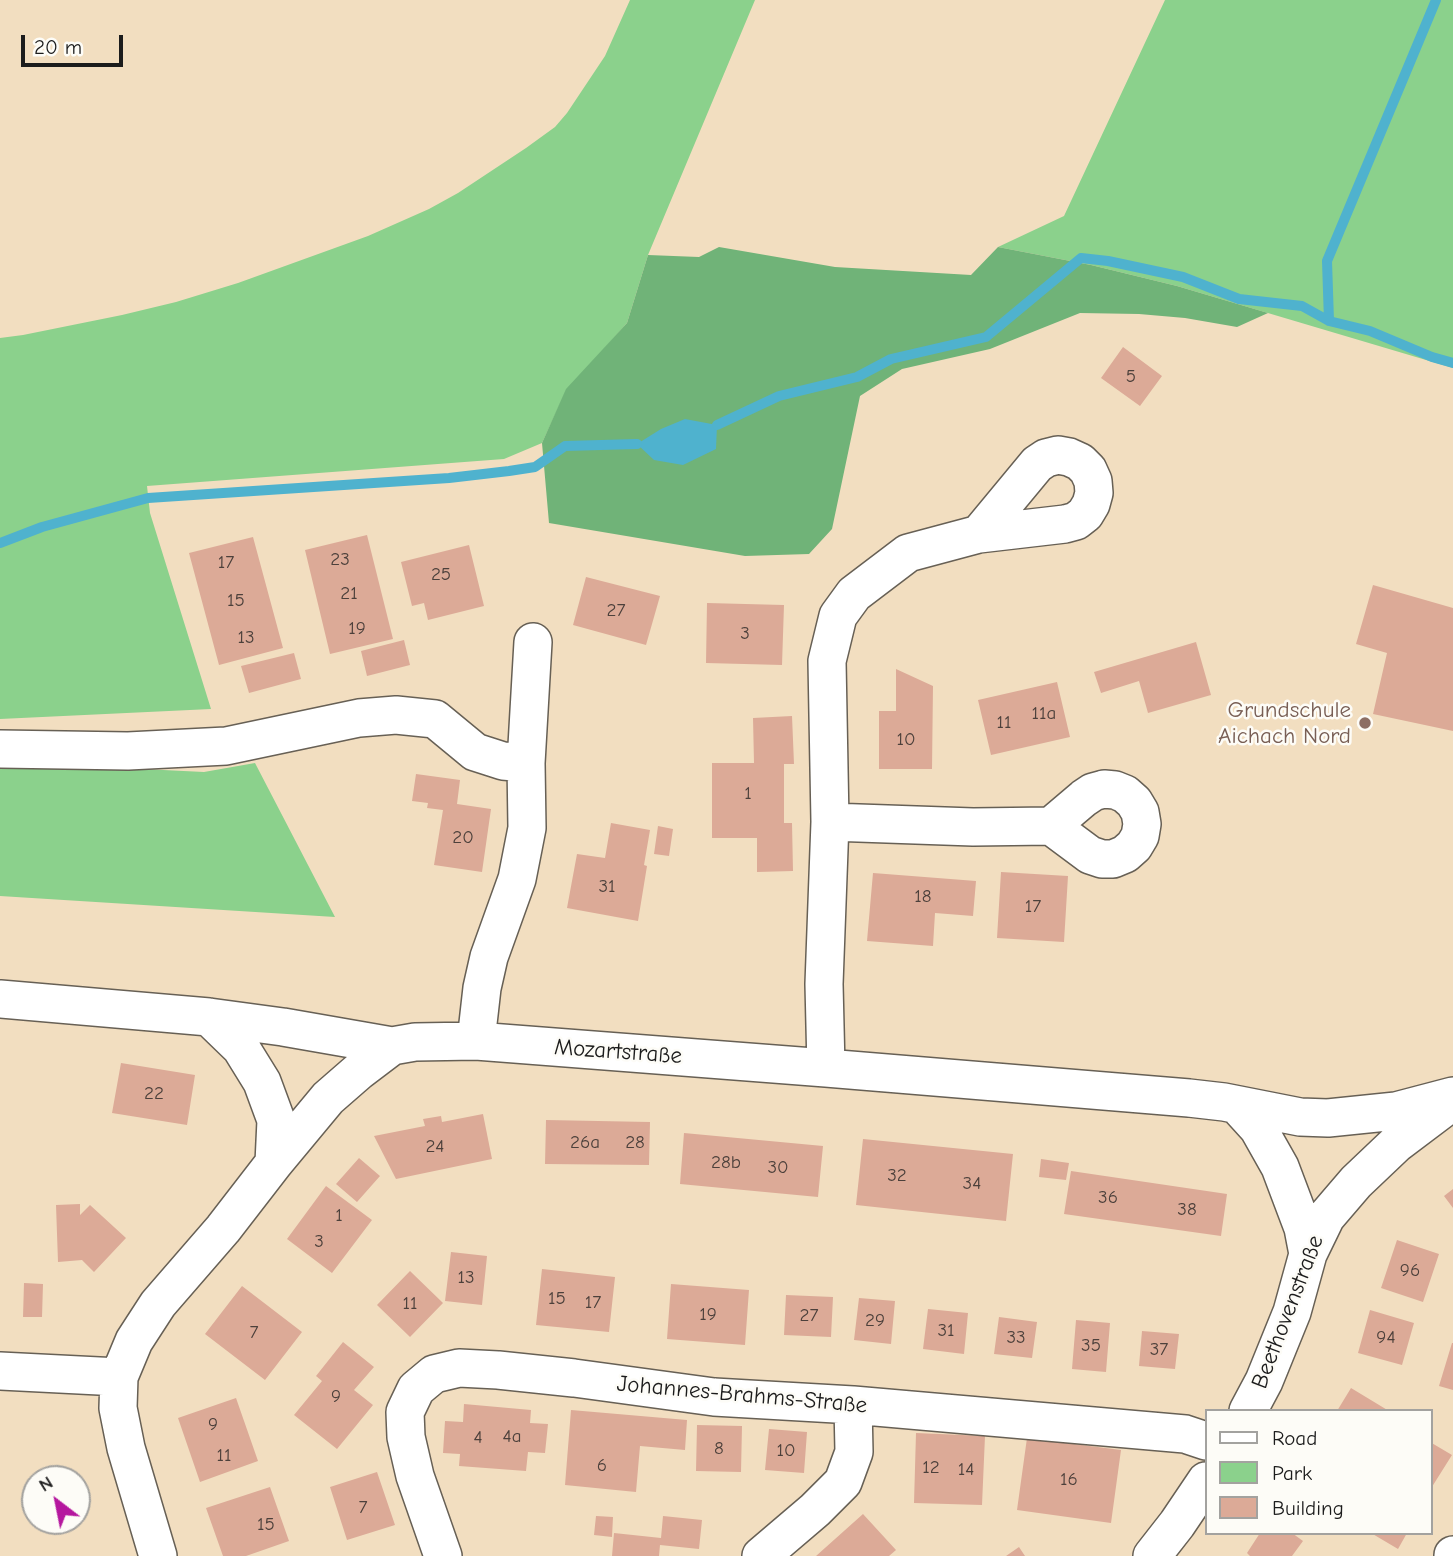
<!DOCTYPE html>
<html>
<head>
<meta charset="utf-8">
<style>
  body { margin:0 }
  #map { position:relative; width:1453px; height:1556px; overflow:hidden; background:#f2dec0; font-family:"Comic Neue",sans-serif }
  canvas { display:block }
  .legend { position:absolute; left:1205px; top:1409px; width:228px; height:126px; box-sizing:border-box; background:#fdfcf7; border:2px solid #a3a29f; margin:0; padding:9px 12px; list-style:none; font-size:21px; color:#1c1c1c }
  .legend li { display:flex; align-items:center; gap:14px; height:35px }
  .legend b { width:35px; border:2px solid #a3a29f }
  .north { position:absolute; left:21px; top:1465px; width:70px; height:70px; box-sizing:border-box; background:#fdfcf7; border:2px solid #a3a29f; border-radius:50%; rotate:328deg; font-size:19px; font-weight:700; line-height:28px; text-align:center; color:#1c1c1c }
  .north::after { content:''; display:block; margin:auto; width:24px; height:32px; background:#b5179e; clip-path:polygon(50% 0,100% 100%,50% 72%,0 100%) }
  .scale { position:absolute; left:21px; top:35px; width:102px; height:32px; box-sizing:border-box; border:4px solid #1c1c1c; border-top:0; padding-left:9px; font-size:21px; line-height:24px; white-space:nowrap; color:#1c1c1c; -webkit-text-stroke:5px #fdfcf7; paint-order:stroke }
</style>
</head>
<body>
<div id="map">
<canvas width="1453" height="1556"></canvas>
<ul class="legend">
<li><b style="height:9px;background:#fff"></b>Road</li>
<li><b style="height:19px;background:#8bd18c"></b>Park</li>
<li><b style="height:19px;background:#dcaa97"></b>Building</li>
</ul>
<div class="north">N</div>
<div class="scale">20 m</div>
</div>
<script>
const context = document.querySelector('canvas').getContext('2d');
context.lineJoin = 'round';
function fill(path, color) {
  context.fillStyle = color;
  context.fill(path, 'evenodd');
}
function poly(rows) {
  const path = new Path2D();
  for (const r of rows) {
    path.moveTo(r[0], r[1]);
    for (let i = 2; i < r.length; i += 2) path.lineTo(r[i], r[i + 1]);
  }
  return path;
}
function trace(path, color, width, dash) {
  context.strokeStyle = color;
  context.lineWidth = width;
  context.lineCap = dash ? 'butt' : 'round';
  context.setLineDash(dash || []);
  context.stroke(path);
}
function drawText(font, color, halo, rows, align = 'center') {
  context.font = font + ' "Comic Neue",sans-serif';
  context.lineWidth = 5;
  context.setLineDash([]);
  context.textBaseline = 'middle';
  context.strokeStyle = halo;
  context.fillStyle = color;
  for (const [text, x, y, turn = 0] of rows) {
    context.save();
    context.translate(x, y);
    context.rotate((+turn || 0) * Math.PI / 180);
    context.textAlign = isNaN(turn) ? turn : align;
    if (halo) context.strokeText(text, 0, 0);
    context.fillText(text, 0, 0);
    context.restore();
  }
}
fill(poly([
  [630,0,755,0,648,255,627,323,565,393,542,443,504,459,147,486,150,513,211,709,0,719,0,338,23,335,122,315,176,302,238,283,368,236,429,209,458,193,526,148,555,127,567,113,605,56],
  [1165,0,1453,0,1453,368,1177,286,1091,265,998,247,1064,216],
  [0,762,204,772,255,763,335,917,0,896]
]), '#8bd18c');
fill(poly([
  [719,247,835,267,971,275,998,247,1091,265,1177,286,1268,313,1237,327,1185,318,1139,314,1080,313,990,349,902,369,860,396,832,529,809,554,745,556,549,523,542,443,566,389,627,323,648,255,699,257]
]), '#70b378');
fill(poly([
  [685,419,717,425,716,449,683,465,654,460,637,444,661,429]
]), '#4fb2ce');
trace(poly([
  [1329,321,1327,261,1436,0],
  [717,425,779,396,857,377,891,359,986,337,1081,258,1108,261,1183,277,1239,299,1302,306,1329,321,1370,331,1432,357,1453,363],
  [0,543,42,527,148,498,449,478,509,471,535,467,565,446,637,444]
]), '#4fb2ce', 10);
fill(poly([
  [1123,347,1162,376,1140,406,1101,378],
  [367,535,393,639,330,654,305,550],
  [253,537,283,648,219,665,189,553],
  [469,545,484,606,428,620,424,603,412,606,401,562],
  [586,577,660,596,646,645,573,625],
  [1373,585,1453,608,1453,731,1373,714,1387,653,1356,644],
  [707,603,784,605,782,665,706,663],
  [404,640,410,665,367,676,361,651],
  [1196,642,1211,695,1148,713,1139,681,1101,693,1094,672],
  [294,653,301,679,249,693,241,666],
  [896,669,933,686,932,769,879,769,879,711,896,711],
  [1057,682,1070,737,991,755,978,700],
  [792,716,794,764,784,764,784,823,792,823,793,871,757,872,757,838,712,838,712,763,754,763,753,718],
  [416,774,460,780,457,804,491,809,482,872,434,865,443,810,427,808,428,803,412,801],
  [611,823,650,830,644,865,647,866,638,921,567,908,577,854,605,858],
  [658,826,673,829,669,856,654,854],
  [1001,872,1068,876,1064,942,997,938],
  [873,873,976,881,973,916,935,913,933,946,867,941],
  [121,1063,195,1075,187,1125,112,1113],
  [483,1114,492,1159,396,1179,374,1136,425,1126,423,1119,441,1116,442,1122],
  [546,1120,650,1122,649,1165,545,1164],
  [684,1133,823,1146,818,1197,680,1184],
  [863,1139,1013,1154,1006,1221,856,1205],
  [359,1158,380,1176,357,1202,336,1184],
  [1041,1159,1069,1163,1066,1180,1039,1177],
  [1071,1171,1227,1194,1221,1236,1064,1214],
  [326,1186,372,1220,332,1273,287,1239],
  [1453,1189,1453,1208,1444,1196],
  [80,1204,80,1215,90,1205,126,1238,94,1272,82,1260,58,1262,56,1205],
  [1397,1240,1439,1254,1423,1302,1381,1288],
  [451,1252,487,1256,482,1305,445,1301],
  [542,1269,615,1277,609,1332,536,1325],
  [410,1271,443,1303,410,1337,377,1305],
  [24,1283,43,1284,42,1317,23,1317],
  [671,1284,749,1290,745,1345,667,1339],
  [242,1286,302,1332,265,1380,205,1334],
  [786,1295,833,1297,831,1337,784,1335],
  [859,1298,895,1301,891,1344,854,1340],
  [928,1309,968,1313,964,1354,923,1349],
  [1370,1310,1414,1323,1402,1365,1358,1353],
  [999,1317,1037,1322,1032,1358,994,1354],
  [1076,1320,1110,1323,1106,1372,1072,1369],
  [1142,1331,1179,1334,1175,1369,1139,1366],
  [343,1342,374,1367,354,1390,373,1405,337,1449,294,1415,322,1381,316,1376],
  [1452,1343,1453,1343,1453,1390,1439,1386],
  [1351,1388,1389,1411,1337,1411],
  [236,1398,258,1461,200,1482,178,1418],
  [464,1404,531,1410,530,1423,548,1424,545,1453,528,1452,526,1471,459,1466,460,1454,443,1453,445,1421,463,1422],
  [571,1410,687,1420,685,1450,640,1446,636,1492,565,1485],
  [697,1425,742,1426,741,1472,696,1471],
  [769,1429,807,1432,804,1473,765,1470],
  [916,1433,985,1436,982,1505,914,1503],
  [1027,1438,1121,1450,1111,1523,1017,1510],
  [1430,1442,1452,1455,1430,1490],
  [377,1472,395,1525,347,1540,330,1487],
  [270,1487,289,1541,246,1556,223,1556,206,1508],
  [863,1514,896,1550,889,1556,816,1556],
  [596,1516,613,1517,612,1537,594,1535],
  [663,1516,702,1520,699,1549,660,1545,659,1556,612,1556,614,1533,661,1538],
  [1260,1533,1292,1533,1303,1541,1292,1556,1250,1556,1247,1553],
  [1371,1533,1407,1533,1398,1549],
  [1019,1547,1025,1556,1006,1556]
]), '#dcaa97');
const minor = poly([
  [0,749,128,751,226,746,359,718,396,715,435,719,475,752,503,761,526,763],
  [1104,789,1115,790,1125,794,1134,802,1140,812,1142,824,1140,836,1134,846,1125,854,1113,859,1102,859,1090,855,1051,826,1084,798,1093,792,1104,789],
  [830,822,973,827,1051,826],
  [0,999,209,1017,283,1027,392,1046,415,1042,476,1041,826,1068,1189,1098,1224,1102,1300,1117,1328,1118,1396,1111,1453,1096],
  [209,1017,241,1048,262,1082,276,1120,274,1163],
  [476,1041,482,988,489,957,517,879,527,828,526,763,533,642],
  [826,1068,824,984,830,822,827,661,838,616,854,594,908,553,979,534,1065,524,1076,521,1085,514,1091,504,1094,493,1093,481,1088,470,1080,462,1069,457,1058,455,1046,458,1037,464,979,534],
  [1238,1106,1258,1128,1280,1167,1303,1228,1308,1254],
  [0,1371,119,1377],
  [1248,1411,1264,1381,1292,1312,1308,1254,1326,1217,1356,1182,1396,1144,1449,1104],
  [158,1556,126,1448,118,1408,119,1377,134,1341,158,1304,223,1229,274,1163,328,1098,359,1071,392,1046],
  [443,1556,415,1476,406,1437,405,1412,416,1389,434,1374,459,1368,498,1370,574,1378,714,1397,853,1405,1185,1434,1206,1441],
  [761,1556,815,1510,843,1482,854,1452,853,1405],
  [1152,1556,1177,1524,1206,1481],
  [1453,1556,1453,1555]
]);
trace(minor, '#676055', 40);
trace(minor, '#fff', 37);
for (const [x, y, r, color] of [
  [1365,723,7,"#8d6e63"]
]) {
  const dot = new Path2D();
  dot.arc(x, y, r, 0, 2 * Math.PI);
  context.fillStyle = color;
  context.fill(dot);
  trace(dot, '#fdfcf7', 2.5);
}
drawText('19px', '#4c403b', null, [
  ["5",1131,377],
  ["23",340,560],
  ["17",226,563],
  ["25",441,575],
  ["21",349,594],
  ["15",236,601],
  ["27",616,611],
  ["19",357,629],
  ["3",745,634],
  ["13",246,638],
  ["11a",1044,714],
  ["11",1004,723],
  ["10",906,740],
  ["1",748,794],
  ["20",463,838],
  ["31",607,887],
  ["18",923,897],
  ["17",1033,907],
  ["22",154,1094],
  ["26a",585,1143],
  ["28",635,1143],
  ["24",435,1147],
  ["28b",726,1163],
  ["30",778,1168],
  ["32",897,1176],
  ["34",972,1184],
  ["36",1108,1198],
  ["38",1187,1210],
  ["1",339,1216],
  ["3",319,1242],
  ["96",1410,1271],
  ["13",466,1278],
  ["15",557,1299],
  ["17",593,1303],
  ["11",410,1304],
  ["19",708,1315],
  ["27",809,1316],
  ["29",875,1321],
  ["31",946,1331],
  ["7",254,1333],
  ["33",1016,1338],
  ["94",1386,1338],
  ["35",1091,1346],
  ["37",1159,1350],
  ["9",336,1397],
  ["9",213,1425],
  ["4a",512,1437],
  ["4",478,1438],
  ["8",719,1449],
  ["10",786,1451],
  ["11",224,1456],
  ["6",602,1466],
  ["12",931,1468],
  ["14",966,1470],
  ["16",1069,1480],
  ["7",363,1508],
  ["15",266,1525]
]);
drawText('23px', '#785e54', '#fdfcf7', [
  ["Grundschule",1351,710],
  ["Aichach Nord",1351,736]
], 'right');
drawText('23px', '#1c1c1c', '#fdfcf7', [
  ["Mozartstraße",618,1052,4],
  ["Beethovenstraße",1288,1312,-69],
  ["Johannes-Brahms-Straße",742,1395,5]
]);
</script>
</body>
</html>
